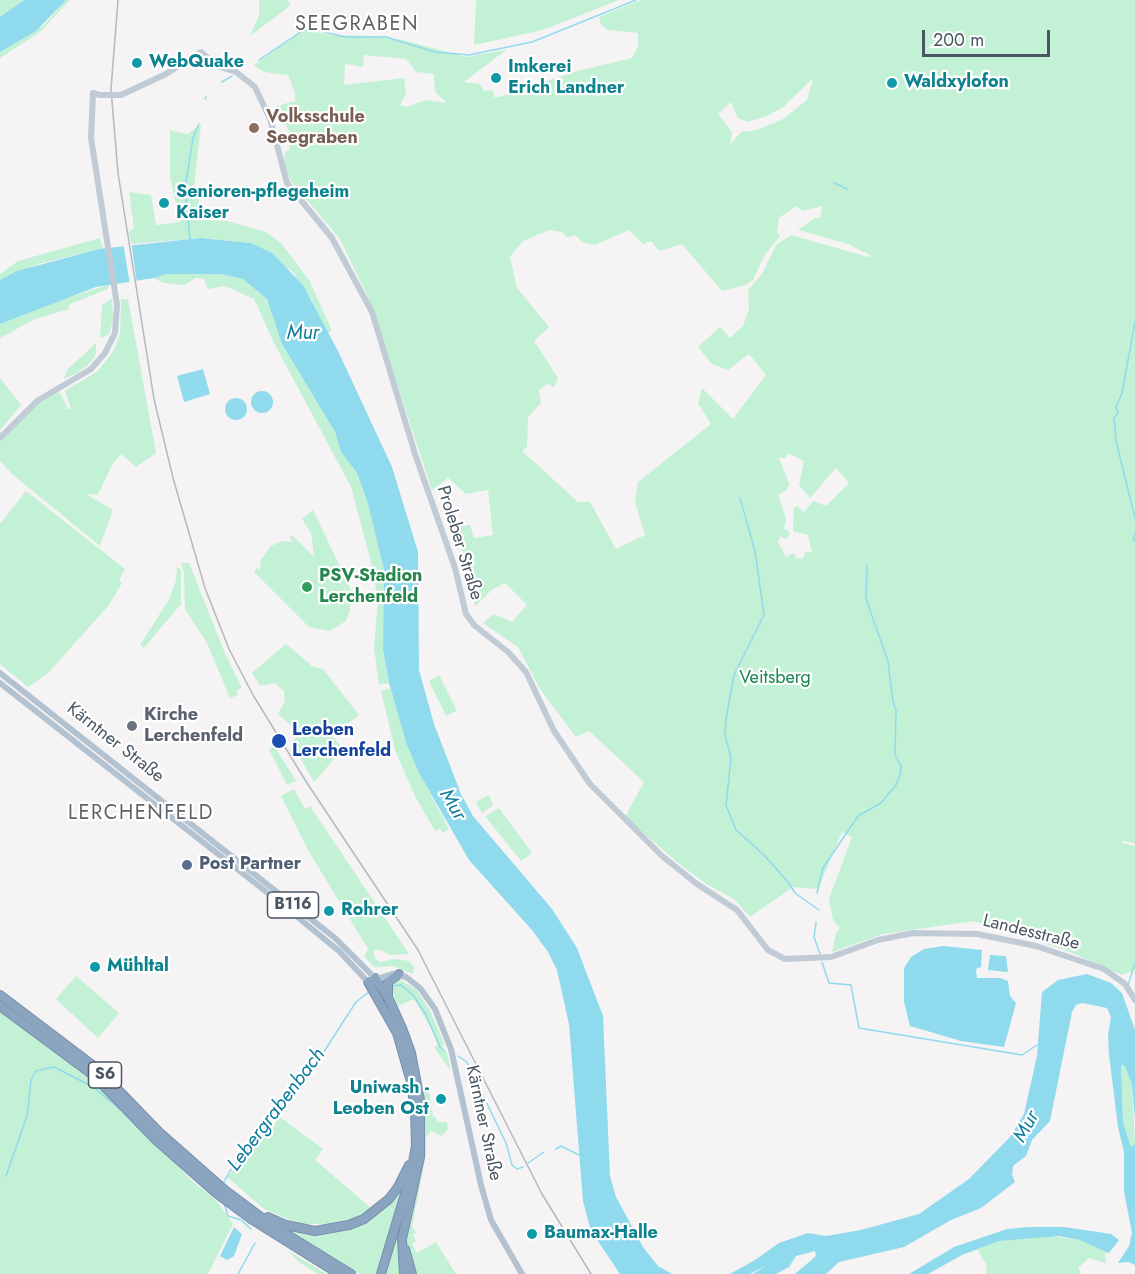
<!DOCTYPE html>
<html>
<head>
<meta charset="utf-8">
<style>
  body { margin:0 }
  #map { position:relative; width:1135px; height:1274px; overflow:hidden; background:#f5f3f3; font-family:Jost,sans-serif }
  canvas { display:block }
  .scale { position:absolute; left:922px; top:30px; width:128px; height:27px; box-sizing:border-box; border:3px solid #4a5661; border-top:0; padding-left:8px; font-size:18px; line-height:21px; white-space:nowrap; color:#4a5661; -webkit-text-stroke:4px #fff; paint-order:stroke }
</style>
</head>
<body>
<div id="map">
<canvas width="1135" height="1274"></canvas>
<div class="scale">200 m</div>
</div>
<script>
const context = document.querySelector('canvas').getContext('2d');
context.lineJoin = 'round';
function fill(path, color) {
  context.fillStyle = color;
  context.fill(path, 'evenodd');
}
function poly(rows) {
  const path = new Path2D();
  for (const r of rows) {
    if (r.length === 3) {
      path.moveTo(r[0] + r[2], r[1]);
      path.arc(r[0], r[1], r[2], 0, 2 * Math.PI);
      continue;
    }
    path.moveTo(r[0], r[1]);
    for (let i = 2; i < r.length; i += 2) path.lineTo(r[i], r[i + 1]);
  }
  return path;
}
function trace(path, color, width, dash) {
  context.strokeStyle = color;
  context.lineWidth = width;
  context.lineCap = dash ? 'butt' : 'round';
  context.setLineDash(dash || []);
  context.stroke(path);
}
function drawText(font, color, halo, rows, align = 'center') {
  context.font = font + ' Jost,sans-serif';
  context.lineWidth = 4.5;
  context.setLineDash([]);
  context.textBaseline = 'middle';
  context.strokeStyle = halo;
  context.fillStyle = color;
  for (const [text, x, y, turn = 0] of rows) {
    context.save();
    context.translate(x, y);
    context.rotate((+turn || 0) * Math.PI / 180);
    context.textAlign = isNaN(turn) ? turn : align;
    if (halo) context.strokeText(text, 0, 0);
    context.fillText(text, 0, 0);
    context.restore();
  }
}
fill(poly([
  [0,0,24,0,0,17],
  [66,0,70,0,40,32,0,58,0,52,44,25],
  [259,0,287,0,291,5,250,36,259,16],
  [476,0,619,0,543,30,474,45],
  [641,0,1135,0,1135,843,1124,841,1121,843,1135,846,1135,970,1122,975,1065,950,974,921,883,934,832,952,836,933,840,928,833,920,829,899,852,837,842,832,818,889,793,887,750,917,734,899,706,884,677,862,625,817,644,782,589,731,576,737,540,689,518,647,483,623,494,614,512,622,527,605,505,583,493,589,475,606,457,526,470,525,474,538,493,535,488,490,466,494,448,478,432,490,369,299,340,239,290,180,284,162,285,152,289,150,291,135,277,106,295,101,295,93,288,75,264,72,254,65,303,29,331,35,373,36,403,40,466,57,506,50,464,82,480,84,484,91,493,90,494,97,499,97,574,72,632,58,638,46,638,33,608,30,601,25,599,17],
  [364,55,406,59,416,72,434,74,435,92,447,103,425,100,407,107,400,105,406,93,404,78,344,85,345,64,363,67],
  [813,78,807,100,783,119,757,130,741,132,730,145,732,132,718,114,731,102,738,118,747,122,767,116,783,107],
  [796,206,802,211,822,206,820,218,815,218,798,230,848,244,872,256,868,257,791,235,776,245,762,274,748,290,749,309,743,326,730,338,720,327,698,347,712,364,728,370,749,354,766,375,733,419,702,388,698,403,711,424,638,482,635,502,645,535,616,549,590,502,578,502,522,451,527,447,528,417,541,403,539,390,547,384,554,387,558,378,534,341,549,327,517,288,510,257,523,241,549,230,562,232,568,238,575,235,582,242,595,245,629,230,643,244,651,241,659,251,682,244,722,291,746,285,753,280,764,256,780,236,777,232,779,218],
  [788,453,804,461,799,485,810,498,836,468,849,483,826,506,813,501,804,512,797,506,794,508,793,531,808,535,812,552,805,552,803,558,797,559,793,553,786,557,778,542,780,536,786,539,790,534,787,529,784,529,786,518,778,495,787,490,789,484,779,458,785,458],
  [201,125,194,187,205,220,227,221,266,232,281,243,309,280,332,330,328,334,311,299,293,272,251,243,200,238,131,244,129,232,134,228,129,192,151,195,156,225,180,222,170,177,170,130,187,134],
  [100,238,103,248,38,264,0,280,0,274,18,261],
  [166,274,220,274,243,279,267,299,282,344,335,432,341,452,357,473,368,504,384,570,383,650,389,683,379,685,374,648,378,600,370,558,351,487,274,343,254,299,225,286,208,289,204,279,195,278,185,285,163,283,154,278],
  [108,285,108,289,68,305,69,309,35,319,0,338,0,324,51,303],
  [112,298,113,321,109,334,100,338,102,305],
  [121,299,128,299,156,453,136,467,121,454,112,465,98,495,86,494,113,510,100,546,12,474,0,461,0,442,36,405,57,392,60,393,68,409,71,409,65,391,98,371,114,350,120,334],
  [96,343,96,355,89,364,77,373,64,379,67,370],
  [0,378,21,405,0,430],
  [26,491,125,569,119,580,122,583,109,605,48,673,28,687,0,664,0,524],
  [313,510,354,596,334,577,356,599,350,599,350,610,346,621,330,631,309,627,254,572,257,568,260,570,261,560,271,546,282,541,293,542,290,538,292,535,314,557,311,533,302,519],
  [158,554,181,570,181,604,144,648,140,645,168,601,176,581,177,567],
  [181,563,189,563,224,651,242,688,237,691,238,695,230,698,207,643,185,609,184,572],
  [286,644,312,666,323,669,359,715,332,736,343,749,314,782,291,742,296,738,292,733,296,730,278,714,285,701,284,691,275,683,260,686,252,673],
  [439,675,457,711,446,716,429,681],
  [390,688,420,775,449,829,443,833,440,829,435,831,415,796,395,750,381,691],
  [275,747,296,781,287,785,269,749],
  [294,789,305,809,310,806,409,954,391,955,377,949,373,952,375,958,380,962,394,959,409,961,414,967,413,974,393,966,375,967,364,957,368,949,308,850,281,796],
  [489,795,493,805,482,813,476,802],
  [499,808,532,853,521,861,485,816],
  [76,976,119,1013,98,1038,56,999],
  [400,980,416,989,429,1009,442,1038,445,1046,442,1044,443,1051,447,1053,451,1071,434,1047,438,1045,432,1030,414,999,398,1006,390,985,394,981],
  [0,1011,96,1081,192,1181,217,1201,233,1224,208,1274,0,1274],
  [1121,1065,1124,1065,1132,1084,1135,1144,1131,1148,1123,1122],
  [429,1091,433,1117,436,1117,437,1122,447,1122,448,1129,442,1136,431,1131,426,1138,426,1153,412,1227,416,1233,413,1235,416,1241,412,1244,417,1253,436,1242,456,1274,414,1274,408,1253,407,1233,423,1154,423,1093],
  [280,1117,323,1149,315,1160,371,1208,363,1215,336,1224,301,1224,264,1209,227,1177],
  [407,1174,404,1196,378,1274,359,1274,285,1229,310,1232,370,1217],
  [407,1203,399,1246,401,1274,383,1274],
  [1051,1236,1080,1240,1097,1246,1109,1253,1105,1253,1106,1263,1089,1258,1078,1268,1081,1274,987,1274,986,1264,977,1249,999,1241],
  [287,1250,310,1264,327,1274,318,1274,299,1262]
]), '#c3f1d5');
fill(poly([
  [24,0,66,0,36,31,0,52,0,17],
  [200,238,251,243,272,253,303,285,338,351,392,467,418,552,419,670,434,724,461,794,473,816,552,909,577,948,603,1016,610,1176,616,1197,643,1247,658,1266,672,1274,620,1274,591,1231,583,1201,569,1024,557,970,548,952,532,930,469,860,420,775,407,745,389,683,383,650,384,570,368,504,357,473,341,452,335,432,282,344,267,299,243,279,220,274,166,274,154,278,96,287,0,324,0,280,17,271,99,249],
  [203,369,210,394,184,402,177,376],
  [262,402,11],
  [236,409,11],
  [943,946,982,950,981,967,976,969,977,978,1000,978,1008,981,1010,996,1016,1003,1004,1047,961,1041,910,1026,904,1002,904,968,911,957,924,949],
  [990,955,1006,956,1008,972,988,970],
  [1087,974,1111,983,1122,993,1135,1030,1135,1119,1132,1084,1124,1065,1121,1065,1123,1122,1131,1147,1135,1144,1135,1265,1128,1262,1118,1263,1129,1246,1132,1233,1124,1192,1124,1152,1118,1127,1109,1054,1108,1036,1111,1017,1107,1008,1082,1003,1076,1005,1072,1012,1050,1121,1032,1140,1026,1156,1013,1166,1012,1175,1015,1182,981,1208,951,1220,904,1247,839,1262,826,1274,795,1274,816,1256,815,1251,796,1256,789,1267,776,1274,753,1274,767,1265,750,1274,724,1274,730,1274,755,1260,779,1243,808,1233,826,1236,861,1230,919,1214,969,1179,1010,1137,1024,1114,1037,1056,1042,992,1058,980],
  [234,1227,242,1234,234,1256,227,1260,220,1256],
  [1028,1227,1064,1227,1111,1234,1119,1240,1109,1253,1080,1240,1059,1236,999,1241,962,1255,928,1274,909,1274,954,1247,1007,1229]
]), '#90daee');
fill(poly([
  [131,241,137,284,130,285,123,242]
]), '#f5f3f3');
trace(poly([
  [259,60,302,31,312,29,345,37,386,37,435,52,469,55,532,42,636,0],
  [222,82,232,76],
  [205,99,206,97],
  [834,183,841,186],
  [842,187,847,189],
  [190,239,185,188,193,138,199,124],
  [1135,322,1122,393,1116,407,1118,413,1114,418,1116,441,1135,518],
  [740,498,755,551,764,615,734,675,726,719,725,735,731,758,726,805,736,830,764,855,788,882,795,893,819,910],
  [1135,534,1133,540,1135,541],
  [817,893,823,868,858,816,881,803,896,785,900,775,901,766,895,755,896,710,893,702,888,661,866,599,867,565],
  [816,922,814,937,820,954],
  [822,962,829,983,851,985,859,1028,1022,1055,1037,1045],
  [1128,985,1135,963],
  [391,986,401,985,413,995,425,1013,440,1047,445,1051],
  [458,1056,467,1062,506,1143,512,1165,517,1169,523,1167],
  [556,1149,561,1146,579,1155],
  [528,1163,544,1152],
  [6,1176,27,1116,31,1080,36,1071,54,1067,93,1087,121,1110],
  [223,1184,230,1171,316,1064,356,1002,370,991],
  [224,1203,228,1216,241,1220,251,1229],
  [238,1274,255,1243]
]), '#90daee', 1.5);
const highway = poly([
  [375,978,388,997,402,1028,411,1053,420,1100,420,1157,402,1239,404,1274],
  [368,982,397,1033,411,1082,415,1111,416,1145,411,1174,381,1274],
  [0,995,99,1070,159,1132,226,1191,273,1226,351,1274],
  [388,995,388,982,399,974],
  [0,1006,93,1075,156,1140,216,1193,251,1219,339,1274],
  [268,1217,286,1225,315,1231,349,1225,364,1219,389,1199,398,1187,409,1165],
  [405,1249,412,1274]
]);
trace(highway, '#7690ad', 10);
trace(poly([
  [121,95,166,74,201,52,217,66,236,72,255,87,270,119,287,183,332,238,372,312,416,457,455,568,466,614,474,625,508,652,526,672,554,731,590,784,662,856,697,884,737,910,768,950,785,959,831,957,878,940,913,933,977,934,1036,946,1104,969,1125,984,1135,1000],
  [0,438,37,401,91,369,105,353,115,333,117,305,91,138,93,93,100,95]
]), '#c1cbd6', 6);
trace(poly([
  [0,673,335,938,375,978],
  [0,683,278,901,339,951,368,982,392,974,406,977,420,988,435,1009,451,1049,481,1185,491,1220,522,1274]
]), '#b3c2d1', 6);
trace(highway, '#8ba5c1', 8);
trace(poly([
  [118,0,111,89,118,173,154,399,173,478,205,588,229,649,253,695,307,783,418,950,542,1194,591,1274]
]), '#b5b8bd', 1.5);
trace(poly([
  [100,95,121,95]
]), '#c1cbd6', 6);
for (const [x, y, r, color] of [
  [137,63,6,"#0f9aa8"],
  [496,78,6,"#0f9aa8"],
  [892,83,6,"#0f9aa8"],
  [254,128,6,"#8d6e63"],
  [164,203,6,"#0f9aa8"],
  [307,587,6,"#2e9e5b"],
  [132,726,6,"#6b7280"],
  [279,741,8,"#1a4fb4"],
  [187,865,6,"#5c6f8a"],
  [329,911,6,"#0f9aa8"],
  [95,967,6,"#0f9aa8"],
  [441,1099,6,"#0f9aa8"],
  [532,1234,6,"#0f9aa8"]
]) {
  const dot = new Path2D();
  dot.arc(x, y, r, 0, 2 * Math.PI);
  context.fillStyle = color;
  context.fill(dot);
  trace(dot, '#fff', 2);
}
for (const [x, y, w] of [
  [293,905,51],
  [105,1075,33]
]) {
  const box = new Path2D();
  box.roundRect(x - w / 2, y - 13, w, 26, 4.5);
  context.fillStyle = '#fff';
  context.fill(box);
  trace(box, '#4a5661', 1.5);
}
drawText('bold 16px', '#4a5661', null, [
  ["B116",293,905],
  ["S6",105,1075]
]);
drawText('bold 18px', '#0d838f', '#fff', [
  ["WebQuake",149,63],
  ["Imkerei",508,68],
  ["Erich Landner",508,89],
  ["Waldxylofon",904,83],
  ["Senioren-pflegeheim",176,193],
  ["Kaiser",176,214],
  ["Rohrer",341,911],
  ["Mühltal",107,967],
  ["Uniwash -",429,1089,"right"],
  ["Leoben Ost",429,1110,"right"],
  ["Baumax-Halle",544,1234]
], 'left');
drawText('bold 18px', '#785e54', '#fff', [
  ["Volksschule",266,118],
  ["Seegraben",266,139]
], 'left');
drawText('18px', '#4a5661', '#fff', [
  ["Proleber Straße",459,543,73],
  ["Kärntner Straße",115,743,38],
  ["Landesstraße",1031,933,14],
  ["Kärntner Straße",483,1123,78]
]);
drawText('bold 18px', '#27864d', '#fff', [
  ["PSV-Stadion",319,577],
  ["Lerchenfeld",319,598]
], 'left');
drawText('18px', '#17864f', '#fff', [
  ["Veitsberg",775,679]
]);
drawText('bold 18px', '#5b616d', '#fff', [
  ["Kirche",144,716],
  ["Lerchenfeld",144,737]
], 'left');
drawText('bold 18px', '#164399', '#fff', [
  ["Leoben",292,731],
  ["Lerchenfeld",292,752]
], 'left');
drawText('bold 18px', '#4e5e75', '#fff', [
  ["Post Partner",199,865]
], 'left');
context.letterSpacing = '1.5px';
drawText('20px', '#5f6368', '#fff', [
  ["SEEGRABEN",357,25],
  ["LERCHENFELD",141,814]
]);
context.letterSpacing = '0px';
drawText('italic 20px', '#0c7c9b', '#fff', [
  ["Mur",303,334],
  ["Mur",452,805,59],
  ["Lebergrabenbach",277,1110,-53],
  ["Mur",1027,1127,-61]
]);
</script>
</body>
</html>
